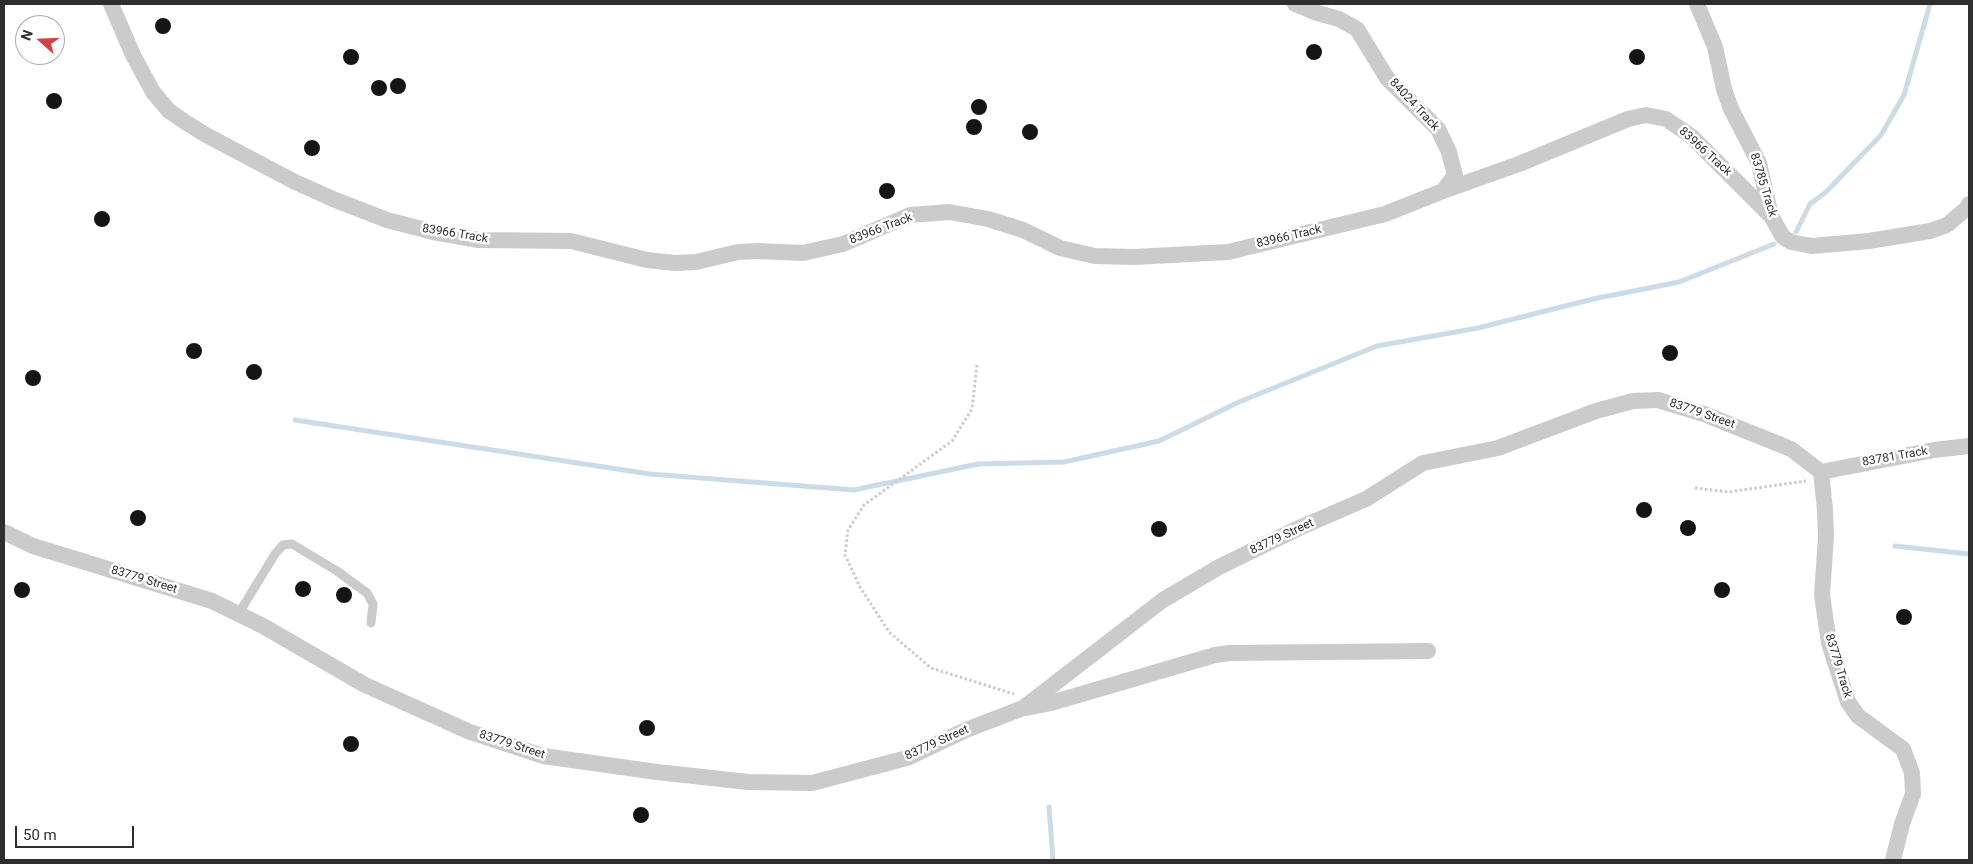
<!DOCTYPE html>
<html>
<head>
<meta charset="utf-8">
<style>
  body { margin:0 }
  #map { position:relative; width:1973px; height:864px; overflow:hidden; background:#fff; font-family:Roboto,sans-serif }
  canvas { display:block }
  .frame { position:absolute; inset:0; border:5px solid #2e2e2e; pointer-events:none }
  .north { position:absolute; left:15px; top:15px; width:50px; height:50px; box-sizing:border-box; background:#fff; border:1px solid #ababab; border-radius:50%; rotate:290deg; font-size:14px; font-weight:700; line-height:20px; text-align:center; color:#2e2e2e }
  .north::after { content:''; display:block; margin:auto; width:18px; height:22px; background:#d44146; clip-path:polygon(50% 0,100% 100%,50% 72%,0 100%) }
  .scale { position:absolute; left:15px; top:826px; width:119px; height:22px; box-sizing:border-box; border:2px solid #2e2e2e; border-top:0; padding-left:6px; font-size:15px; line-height:18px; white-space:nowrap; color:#2e2e2e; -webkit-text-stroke:4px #fff; paint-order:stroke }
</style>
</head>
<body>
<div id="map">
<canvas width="1973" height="864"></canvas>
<div class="frame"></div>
<div class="north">N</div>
<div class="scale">50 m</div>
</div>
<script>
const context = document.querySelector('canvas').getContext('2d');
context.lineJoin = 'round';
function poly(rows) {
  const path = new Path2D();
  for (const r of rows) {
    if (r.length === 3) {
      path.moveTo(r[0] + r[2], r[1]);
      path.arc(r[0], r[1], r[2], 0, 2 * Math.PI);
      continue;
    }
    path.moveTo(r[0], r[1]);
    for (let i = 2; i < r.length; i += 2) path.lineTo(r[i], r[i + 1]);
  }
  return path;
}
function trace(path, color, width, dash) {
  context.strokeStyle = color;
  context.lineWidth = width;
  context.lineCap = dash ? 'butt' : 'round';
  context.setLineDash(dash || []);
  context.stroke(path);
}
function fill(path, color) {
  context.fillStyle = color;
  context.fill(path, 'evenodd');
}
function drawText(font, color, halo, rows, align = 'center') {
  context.font = font + ' Roboto,sans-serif';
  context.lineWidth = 5;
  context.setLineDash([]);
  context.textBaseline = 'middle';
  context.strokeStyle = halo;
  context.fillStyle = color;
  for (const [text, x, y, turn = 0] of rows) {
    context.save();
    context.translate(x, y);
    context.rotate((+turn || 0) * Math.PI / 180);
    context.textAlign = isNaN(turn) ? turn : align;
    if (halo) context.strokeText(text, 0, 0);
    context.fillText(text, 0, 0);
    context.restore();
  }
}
trace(poly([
  [1796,232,1810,204,1826,192,1881,135,1904,95,1930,4],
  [295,420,650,474,854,490,978,464,1064,462,1159,441,1239,402,1377,346,1478,328,1593,299,1679,282,1774,244],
  [1895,546,1969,554],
  [1049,807,1053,860]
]), '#cbdce8', 5);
fill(poly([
  [163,26,8],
  [1314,52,8],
  [1637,57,8],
  [351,57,8],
  [398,86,8],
  [379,88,8],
  [54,101,8],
  [979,107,8],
  [974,127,8],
  [1030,132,8],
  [312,148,8],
  [887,191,8],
  [102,219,8],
  [194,351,8],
  [1670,353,8],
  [254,372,8],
  [33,378,8],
  [1644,510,8],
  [138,518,8],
  [1688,528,8],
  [1159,529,8],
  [303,589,8],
  [1722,590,8],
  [22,590,8],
  [344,595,8],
  [1904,617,8],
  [647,728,8],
  [351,744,8],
  [641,815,8]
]), '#151515');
trace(poly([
  [977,365,972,409,952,441,864,505,848,530,845,555,860,587,889,632,931,668,1014,694],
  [1695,488,1728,492,1806,481]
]), '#cbcbcb', 3, [2.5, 2.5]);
trace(poly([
  [239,613,275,554,283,545,292,544,337,571,367,593,373,604,371,623]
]), '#cbcbcb', 9);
trace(poly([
  [111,4,133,55,153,92,169,111,185,122,206,135,295,182,333,199,387,220,433,232,479,240,571,241,647,260,675,263,696,262,738,252,757,251,803,253,843,244,910,215,949,212,988,219,1023,230,1060,248,1095,256,1134,257,1228,252,1385,214,1443,191,1519,164,1628,119,1646,115,1666,119,1691,136,1771,216],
  [1295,4,1314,12,1339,19,1357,29,1387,78,1438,129,1449,152,1455,175,1443,191],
  [1697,4,1715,47,1724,89,1731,109,1759,163,1771,216,1783,237,1791,242,1812,246,1869,241,1930,231,1947,225,1967,208,1969,204],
  [1821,472,1825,510,1826,536,1822,595,1829,643,1848,702,1858,716,1903,749,1912,773,1913,794,1902,824,1893,860],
  [1821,472,1934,450,1969,446],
  [4,532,33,546,212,601,263,626,365,685,470,732,543,756,657,772,748,782,812,783,907,758,966,730,1023,708,1163,600,1219,567,1299,528,1366,499,1423,463,1498,448,1596,411,1633,401,1658,400,1704,414,1791,449,1821,472],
  [1026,708,1051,703,1215,655,1229,653,1428,651]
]), '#cbcbcb', 16);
drawText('12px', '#2e2e2e', '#fff', [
  ["84024 Track",1414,105,47],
  ["83966 Track",1705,152,42],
  ["83785 Track",1763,185,73],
  ["83966 Track",881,229,-21],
  ["83966 Track",455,234,9],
  ["83966 Track",1289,237,-13],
  ["83779 Street",1702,414,19],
  ["83781 Track",1895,457,-10],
  ["83779 Street",1282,537,-25],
  ["83779 Street",144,580,17],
  ["83779 Track",1838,666,73],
  ["83779 Street",937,743,-24],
  ["83779 Street",512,745,18]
]);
</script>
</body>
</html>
